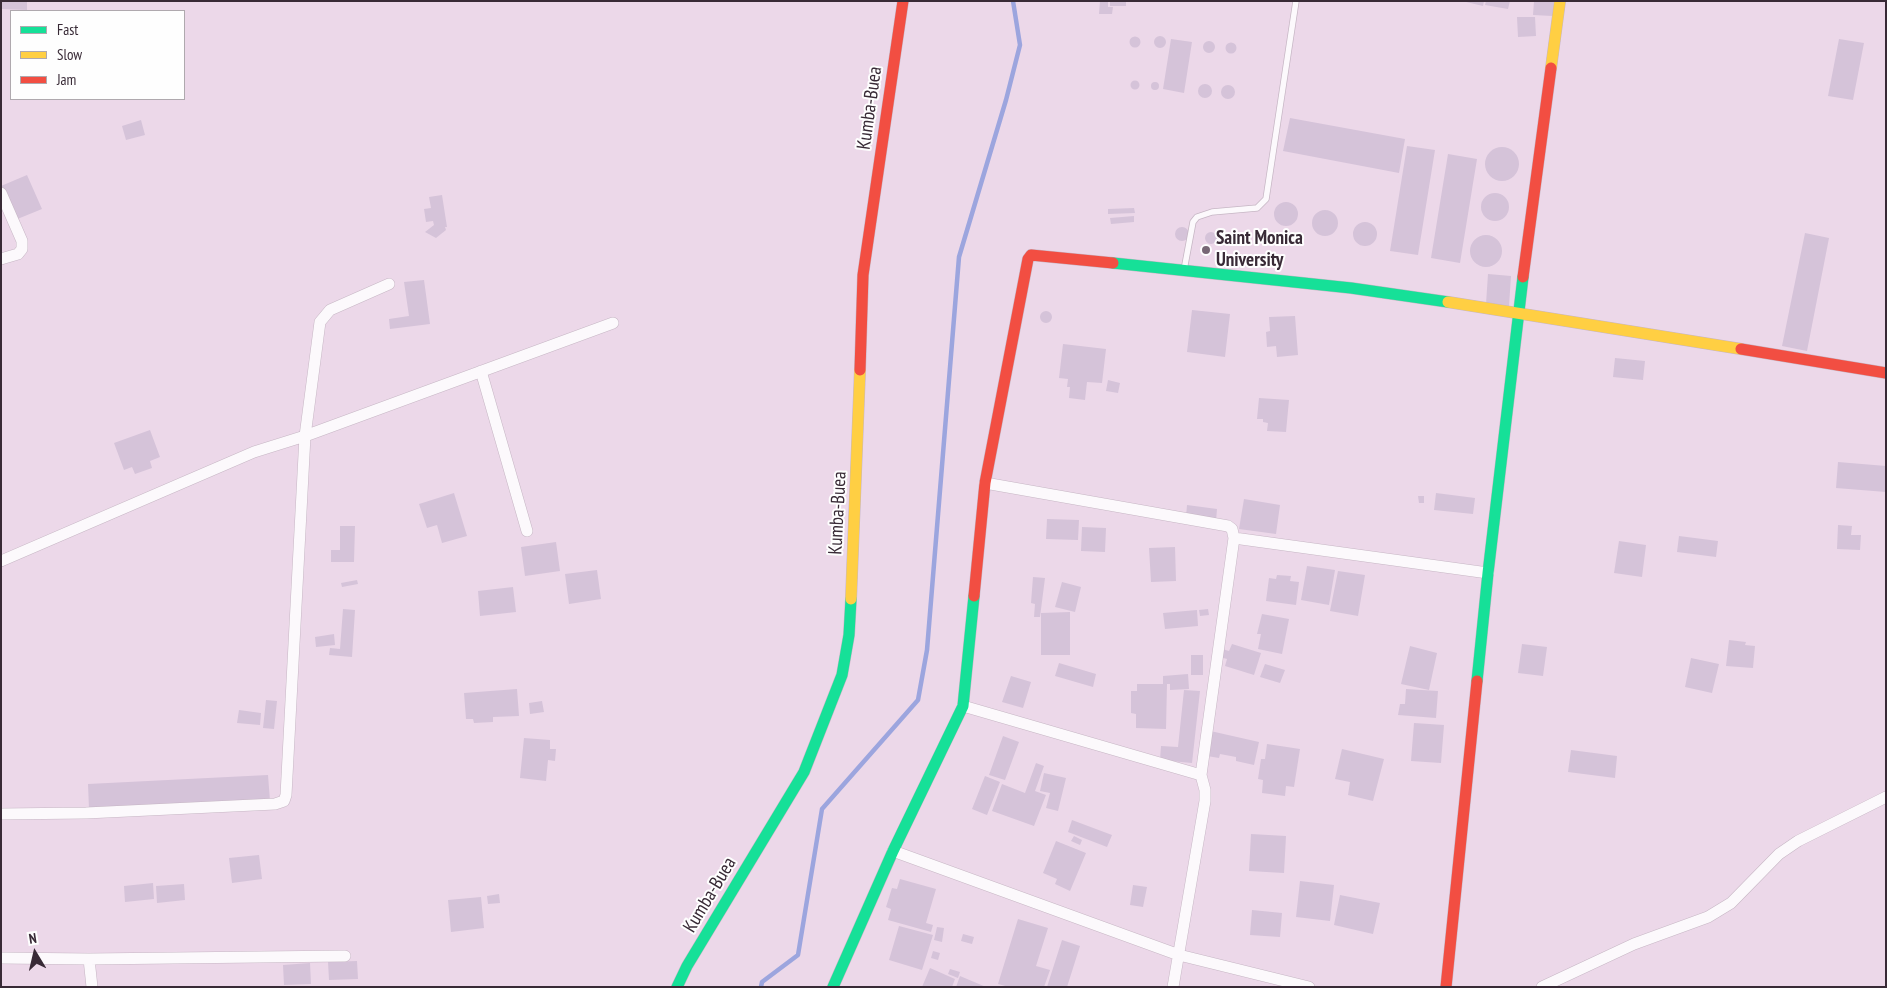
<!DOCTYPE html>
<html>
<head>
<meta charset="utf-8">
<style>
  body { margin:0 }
  #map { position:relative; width:1887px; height:988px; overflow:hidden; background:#ecd8e9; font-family:"PT Sans Narrow",sans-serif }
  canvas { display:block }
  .frame { position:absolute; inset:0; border:2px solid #382a36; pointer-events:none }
  .legend { position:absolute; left:10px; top:10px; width:175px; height:90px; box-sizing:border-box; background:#fefefe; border:1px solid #afa9ae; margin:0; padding:6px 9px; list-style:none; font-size:15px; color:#382a36 }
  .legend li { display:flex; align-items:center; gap:10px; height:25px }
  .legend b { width:25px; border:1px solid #afa9ae }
  .north { position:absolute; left:10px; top:928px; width:50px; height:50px; -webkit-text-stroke:4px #fefefe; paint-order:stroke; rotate:351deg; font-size:14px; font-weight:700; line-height:20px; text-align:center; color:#382a36 }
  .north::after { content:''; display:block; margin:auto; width:18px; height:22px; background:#382a36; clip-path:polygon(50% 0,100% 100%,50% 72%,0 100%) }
</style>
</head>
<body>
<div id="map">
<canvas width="1887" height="988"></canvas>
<div class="frame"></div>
<ul class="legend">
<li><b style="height:6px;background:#16e098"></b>Fast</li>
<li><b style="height:6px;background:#ffcf43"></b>Slow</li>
<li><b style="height:6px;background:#f24e42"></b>Jam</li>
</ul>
<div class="north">N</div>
</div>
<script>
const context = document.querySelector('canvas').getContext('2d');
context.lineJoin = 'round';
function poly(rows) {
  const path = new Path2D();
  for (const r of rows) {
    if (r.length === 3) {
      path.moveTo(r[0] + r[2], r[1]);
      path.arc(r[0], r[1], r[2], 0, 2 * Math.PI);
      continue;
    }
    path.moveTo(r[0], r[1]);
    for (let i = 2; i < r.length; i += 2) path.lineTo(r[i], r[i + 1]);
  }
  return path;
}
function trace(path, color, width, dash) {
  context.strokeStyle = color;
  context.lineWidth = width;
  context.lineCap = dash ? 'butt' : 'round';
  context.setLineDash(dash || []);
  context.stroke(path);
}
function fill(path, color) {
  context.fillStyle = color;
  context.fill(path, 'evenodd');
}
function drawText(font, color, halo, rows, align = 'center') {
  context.font = font + ' "PT Sans Narrow",sans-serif';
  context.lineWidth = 4;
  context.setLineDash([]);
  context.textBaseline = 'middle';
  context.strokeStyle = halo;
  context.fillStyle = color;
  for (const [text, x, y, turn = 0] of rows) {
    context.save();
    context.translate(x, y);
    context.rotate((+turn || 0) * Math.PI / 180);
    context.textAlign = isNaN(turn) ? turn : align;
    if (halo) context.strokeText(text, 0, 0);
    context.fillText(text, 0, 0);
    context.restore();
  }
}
trace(poly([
  [761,987,762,982,798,955,822,809,918,700,927,650,959,257,1006,100,1020,45,1013,1]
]), '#9ca5de', 4.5);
fill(poly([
  [1,1,27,1,27,10,1,9],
  [1100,1,1108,1,1108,7,1113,7,1112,14,1099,14],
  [1110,1,1126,1,1126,6,1110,6],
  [1462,1,1484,1,1483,6],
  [1486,1,1510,1,1508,9,1485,5],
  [1534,1,1554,1,1553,16,1533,15],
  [1517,17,1535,17,1536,36,1518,37],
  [1160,42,6],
  [1135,42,5.5],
  [1171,39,1192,42,1184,93,1163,89],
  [1839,39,1864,43,1853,100,1828,96],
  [1209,47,6],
  [1231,48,5.5],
  [1135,85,4.5],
  [1155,86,4],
  [1205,91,7],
  [1228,92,7],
  [1290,118,1405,139,1399,173,1283,151],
  [141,120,145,135,126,140,122,126],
  [1407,146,1435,150,1418,255,1390,251],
  [1502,164,17],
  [1448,154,1477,159,1460,263,1431,258],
  [27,175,42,209,15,220,1,186],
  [1495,207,14],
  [442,195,447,227,445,227,446,230,436,238,425,232,434,225,433,221,426,222,424,209,431,208,429,197],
  [1286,214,12],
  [1134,208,1135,213,1108,214,1108,209],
  [1325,223,13],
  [1134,216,1134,222,1111,224,1110,218],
  [1365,234,12],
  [1182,234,7],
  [1211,238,6],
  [1805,233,1829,238,1807,351,1782,346],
  [1486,251,16],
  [1488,274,1511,276,1509,306,1486,304],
  [424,280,430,324,390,329,389,319,409,316,404,282],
  [1192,310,1230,314,1225,357,1187,352],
  [1046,317,6],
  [1295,316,1298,355,1277,357,1276,346,1267,347,1266,332,1270,331,1269,317],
  [1063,344,1106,349,1102,383,1087,382,1085,400,1069,398,1070,387,1067,387,1068,379,1059,378],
  [1615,358,1645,361,1643,380,1613,377],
  [1108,380,1120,383,1118,393,1106,391],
  [1259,398,1289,400,1286,432,1267,431,1268,423,1263,422,1263,419,1257,419],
  [150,430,160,457,150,461,152,468,135,474,132,467,124,470,114,443],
  [1838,462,1886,466,1886,492,1836,488],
  [454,493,467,536,442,543,437,525,427,528,419,504],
  [1436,493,1475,498,1473,514,1434,510],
  [1418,496,1424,496,1424,503,1419,503],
  [1244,499,1280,505,1276,534,1239,529],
  [1187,505,1217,509,1216,521,1186,517],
  [1047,519,1079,520,1078,540,1046,539],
  [1838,525,1852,526,1851,535,1861,535,1860,550,1837,549],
  [340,526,355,526,354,562,331,562,331,550,340,550],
  [1082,527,1106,528,1105,552,1081,551],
  [1679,536,1718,541,1716,557,1677,552],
  [1619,541,1646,545,1642,577,1614,573],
  [556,542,560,571,525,576,521,547],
  [1175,547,1176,581,1151,582,1149,548],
  [1307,566,1335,570,1329,605,1301,600],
  [597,570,601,599,569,604,565,574],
  [1338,571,1365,575,1358,616,1330,611],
  [1277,575,1291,576,1290,581,1299,582,1296,605,1266,601,1269,578,1276,579],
  [1033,577,1045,578,1040,617,1034,617,1035,604,1031,603],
  [357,580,358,584,342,587,341,583],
  [1062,582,1081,587,1075,612,1055,607],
  [513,587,516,612,480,616,478,591],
  [343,609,355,610,352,657,329,655,330,648,340,649],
  [1208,609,1209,615,1200,616,1199,610],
  [1197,610,1198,626,1165,629,1163,613],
  [1070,612,1070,655,1041,655,1041,613],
  [1262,614,1289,619,1282,654,1258,649,1261,634,1257,634],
  [334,634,335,645,316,647,315,637],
  [1729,640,1746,642,1745,645,1755,646,1753,668,1726,666],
  [1232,644,1261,653,1254,675,1225,666,1227,659,1220,657,1222,649,1229,651],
  [1522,644,1547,647,1543,676,1518,673],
  [1410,646,1437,653,1429,690,1401,684],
  [1191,655,1203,655,1203,675,1191,675],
  [1691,658,1719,664,1712,693,1685,687],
  [1059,663,1096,674,1093,687,1055,676],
  [1265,664,1285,670,1280,683,1260,677],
  [1188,674,1189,689,1170,690,1170,684,1167,684,1166,729,1136,728,1136,714,1131,713,1131,691,1137,691,1137,684,1163,684,1163,676],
  [1011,676,1031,682,1023,708,1002,702],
  [517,689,519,716,493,717,493,722,474,723,473,719,466,719,464,693],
  [1406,689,1438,691,1436,718,1398,715,1400,704,1405,704],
  [1184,690,1200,691,1192,763,1160,760,1161,746,1178,747],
  [266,700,277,701,274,729,263,728],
  [542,701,544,712,530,714,529,703],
  [239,710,261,713,260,725,237,723],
  [1414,723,1444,725,1441,763,1411,761],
  [1206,730,1259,742,1254,765,1236,761,1236,757,1220,754,1219,758,1201,755],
  [1003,736,1019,742,1005,780,989,775],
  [524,738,550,740,550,749,556,749,555,761,548,760,546,781,520,778],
  [1267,744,1300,749,1294,787,1286,786,1285,796,1262,793,1263,780,1258,779,1261,759,1265,759],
  [1342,749,1384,759,1373,801,1348,795,1350,782,1335,779],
  [1571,750,1617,756,1615,778,1568,772],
  [1036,763,1044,766,1035,791,1046,795,1034,826,992,811,1002,784,1025,793],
  [1044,773,1066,778,1058,811,1046,808,1050,793,1040,791],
  [268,775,270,801,89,809,88,784],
  [985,776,1000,782,987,815,972,809],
  [1072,820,1112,835,1107,847,1068,832],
  [1251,834,1286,836,1284,873,1249,871],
  [1074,836,1082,840,1080,845,1071,841],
  [1056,841,1086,853,1070,891,1055,884,1057,879,1043,873],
  [259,855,262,879,232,883,229,858],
  [900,879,936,889,926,923,933,925,931,932,888,920,891,909,886,907,892,888,897,889],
  [1300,881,1334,885,1330,921,1296,917],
  [153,883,154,899,125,902,124,886],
  [184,884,185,900,157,903,156,886],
  [1133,885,1147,887,1143,907,1130,905],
  [499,894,500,903,488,904,487,896],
  [1340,895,1380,903,1373,934,1334,925],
  [481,897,484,928,451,932,448,900],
  [1252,910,1282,913,1280,937,1250,935],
  [1018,919,1048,928,1036,966,1050,970,1044,987,1009,987,998,984],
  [899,926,933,935,922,970,889,960],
  [937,927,944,928,942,942,934,940],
  [963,934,974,937,972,944,961,941],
  [1062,940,1080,946,1067,987,1047,987],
  [933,951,940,953,938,960,931,958],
  [357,961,358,979,329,980,328,962],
  [310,963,311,984,284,985,283,965],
  [930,968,955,979,952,987,922,987],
  [950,969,960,972,958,978,948,974],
  [960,976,986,987,956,987]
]), '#d5c3d9');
const lane = poly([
  [1184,270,1193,222,1197,217,1212,212,1257,208,1266,199,1296,1]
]);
const street = poly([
  [1,193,22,241,22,249,18,254,1,259],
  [481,371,527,531],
  [985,483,1228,526,1232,529,1234,538,1201,775,1205,790,1205,801,1173,987],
  [1234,538,1488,573],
  [1,561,254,452,305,436,613,323],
  [963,706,1201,775],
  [1,814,86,813,275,804,284,801,286,795,305,436,320,322,330,310,389,284],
  [893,851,1179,955,1309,987],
  [1,958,89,959,345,956],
  [89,959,92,987],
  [1542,987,1634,944,1708,917,1731,903,1779,854,1798,841,1886,797]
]);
const fast = poly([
  [1113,263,1351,288,1448,302],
  [1477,681,1488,573,1523,277],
  [677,987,687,966,804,772,842,675,849,635,851,599],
  [833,987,893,851,963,706,974,596]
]);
const slow = poly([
  [1551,68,1560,1],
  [1448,302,1741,349],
  [851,599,860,370]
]);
const jam = poly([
  [1523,277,1551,68],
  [1741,349,1886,373],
  [860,370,863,275,903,1],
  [974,596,985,483,1028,259,1031,255,1113,263],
  [1446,987,1477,681]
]);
trace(lane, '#c6b6c4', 7);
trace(street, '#c6b6c4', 12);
trace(fast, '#c6b6c4', 12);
trace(slow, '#c6b6c4', 12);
trace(jam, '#c6b6c4', 12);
trace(lane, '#fcf9fc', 5.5);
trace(street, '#fcf9fc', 11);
trace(fast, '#16e098', 11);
trace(slow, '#ffcf43', 11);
trace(jam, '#f24e42', 11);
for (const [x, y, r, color] of [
  [1206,250,5,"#776775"]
]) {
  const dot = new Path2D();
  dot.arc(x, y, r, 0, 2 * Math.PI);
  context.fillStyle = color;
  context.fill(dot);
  trace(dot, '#fefefe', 2);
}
drawText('19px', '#382a36', '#fefefe', [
  ["Kumba-Buea",870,108,-82],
  ["Kumba-Buea",838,513,-87],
  ["Kumba-Buea",710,895,-59]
]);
drawText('bold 19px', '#382a36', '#fefefe', [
  ["Saint Monica",1216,239],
  ["University",1216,261]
], 'left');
</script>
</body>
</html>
